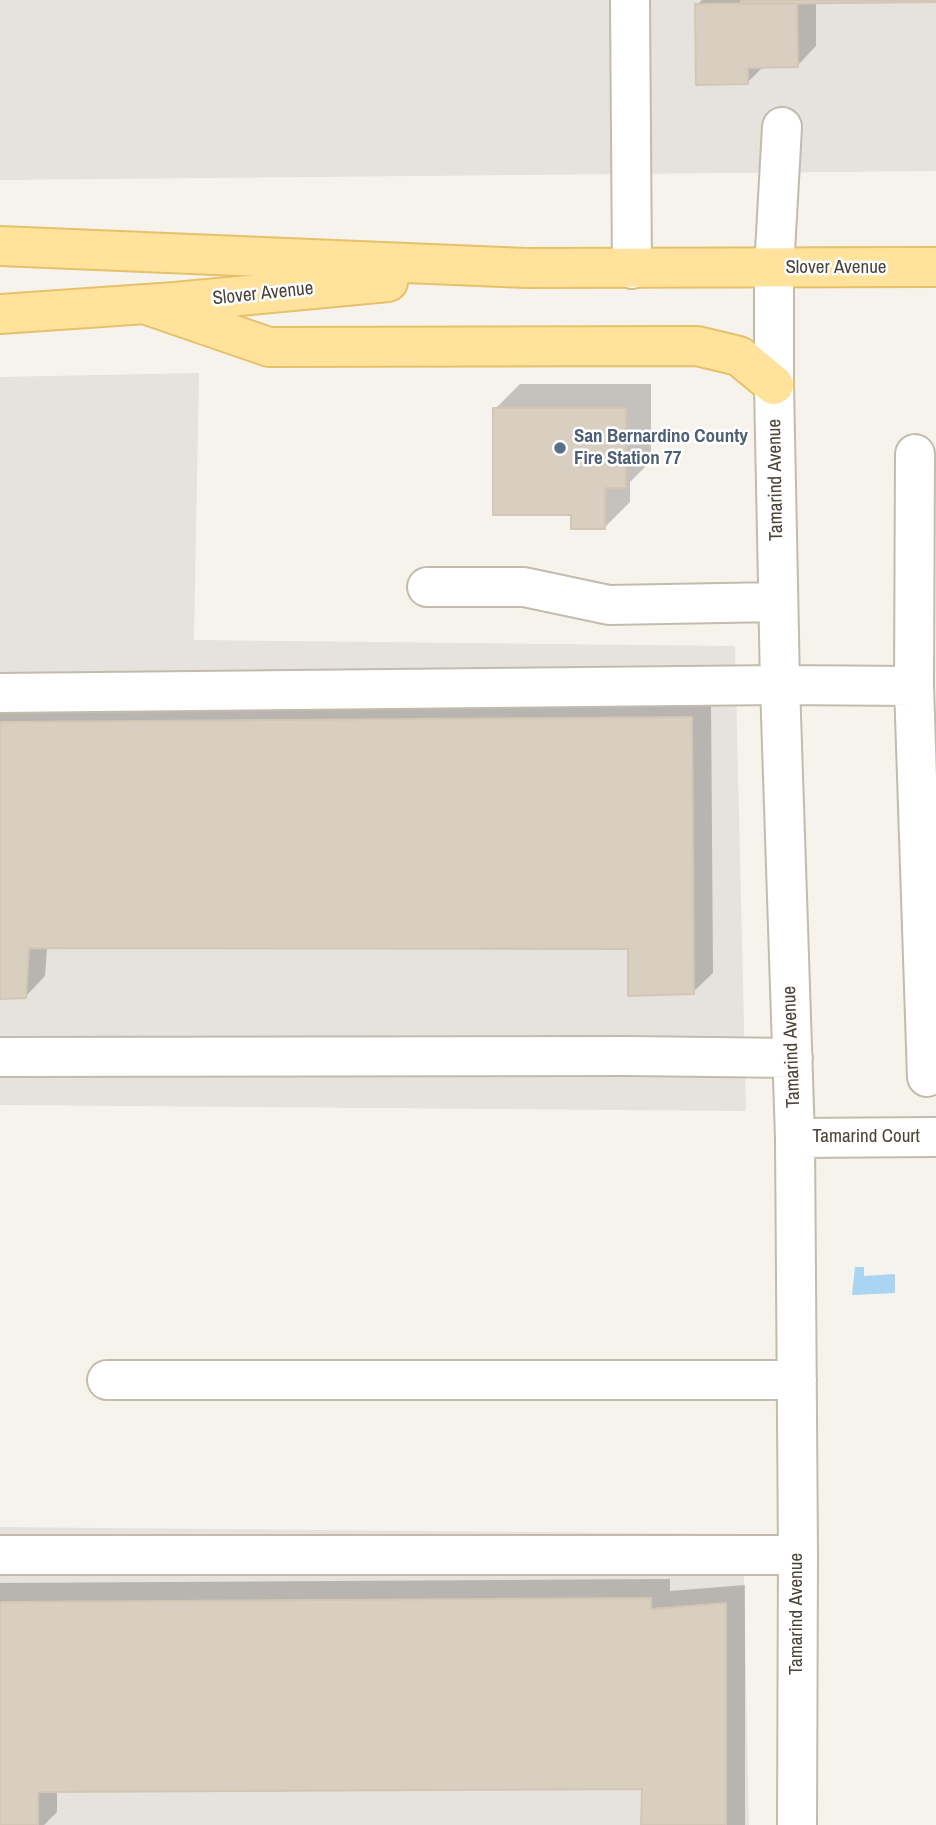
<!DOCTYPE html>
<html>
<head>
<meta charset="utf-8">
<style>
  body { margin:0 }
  canvas { display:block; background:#f6f3ec }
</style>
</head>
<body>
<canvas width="936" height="1825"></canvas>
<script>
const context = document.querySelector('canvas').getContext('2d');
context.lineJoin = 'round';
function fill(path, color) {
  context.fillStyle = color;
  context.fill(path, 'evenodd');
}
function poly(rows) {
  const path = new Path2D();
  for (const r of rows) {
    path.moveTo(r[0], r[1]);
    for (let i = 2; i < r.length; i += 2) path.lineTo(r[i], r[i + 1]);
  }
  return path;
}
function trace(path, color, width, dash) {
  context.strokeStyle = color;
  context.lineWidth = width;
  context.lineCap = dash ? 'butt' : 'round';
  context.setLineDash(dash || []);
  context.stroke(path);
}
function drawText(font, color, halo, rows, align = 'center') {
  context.font = font + ' "Archivo Narrow",sans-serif';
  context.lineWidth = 5;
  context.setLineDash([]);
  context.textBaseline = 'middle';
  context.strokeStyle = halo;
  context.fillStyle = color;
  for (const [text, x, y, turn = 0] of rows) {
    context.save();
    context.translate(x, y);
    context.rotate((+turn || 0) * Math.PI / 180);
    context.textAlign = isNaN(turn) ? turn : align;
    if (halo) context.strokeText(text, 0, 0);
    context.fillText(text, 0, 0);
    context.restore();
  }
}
fill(poly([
  [0,0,936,0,936,171,0,180],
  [199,373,194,640,735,646,746,1111,0,1105,0,377],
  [0,1527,743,1534,749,1825,0,1825]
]), '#e6e2dd');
fill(poly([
  [855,1267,864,1267,864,1276,895,1274,895,1293,852,1295]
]), '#a9d4f2');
fill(poly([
  [702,0,936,0,816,1,816,46,797,66,764,66,748,82,697,5],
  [520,384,651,384,651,461,630,482,630,502,604,528,572,513,495,409],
  [711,698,713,973,693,992,629,947,47,947,45,976,26,996,0,997,0,703],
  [670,1579,670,1591,745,1585,745,1825,643,1825,644,1787,57,1790,57,1812,44,1825,0,1825,0,1583]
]), '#0003');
const building = poly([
  [741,0,936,0,936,2,741,4,741,0],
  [797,3,798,67,748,68,748,84,696,85,695,4,797,3],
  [493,408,626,408,626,488,605,488,605,529,571,529,571,515,493,515,493,408],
  [692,717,694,994,628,996,628,949,29,948,26,998,0,999,0,722,692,717],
  [651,1598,651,1609,726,1603,726,1825,641,1825,642,1789,38,1792,38,1825,0,1825,0,1602,651,1598]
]);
fill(building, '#d8cfc1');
trace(building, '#d3c7b4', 2);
const minor = poly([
  [630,0,632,269],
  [782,127,774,269,774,385,780,685,795,1138,798,1555,797,1825],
  [427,587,524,587,609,605,778,602],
  [914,686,927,1077],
  [0,693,780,685,914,686,915,454],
  [0,1057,627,1056,793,1058],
  [795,1138,936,1137],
  [107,1380,797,1380],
  [0,1555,798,1555]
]);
const major = poly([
  [0,246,526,268,936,267],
  [144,304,269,347,697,346,739,356,774,385],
  [0,314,175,302,388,282]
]);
trace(minor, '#c2bbae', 42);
trace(major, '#e6c16a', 42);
trace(minor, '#fff', 38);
trace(major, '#ffe39c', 38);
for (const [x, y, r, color] of [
  [560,448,7,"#5c6f8a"]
]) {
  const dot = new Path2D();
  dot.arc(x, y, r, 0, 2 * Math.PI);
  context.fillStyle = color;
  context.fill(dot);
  trace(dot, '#fff', 2.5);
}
drawText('19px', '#4b4439', '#fff', [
  ["Slover Avenue",836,268],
  ["Slover Avenue",263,294,-6],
  ["Tamarind Avenue",776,480,-91],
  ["Tamarind Avenue",792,1047,-92],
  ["Tamarind Court",866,1137],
  ["Tamarind Avenue",797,1614,-90]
]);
drawText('bold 19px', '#4e5e75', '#fff', [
  ["San Bernardino County",574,437],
  ["Fire Station 77",574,459]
], 'left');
</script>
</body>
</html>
